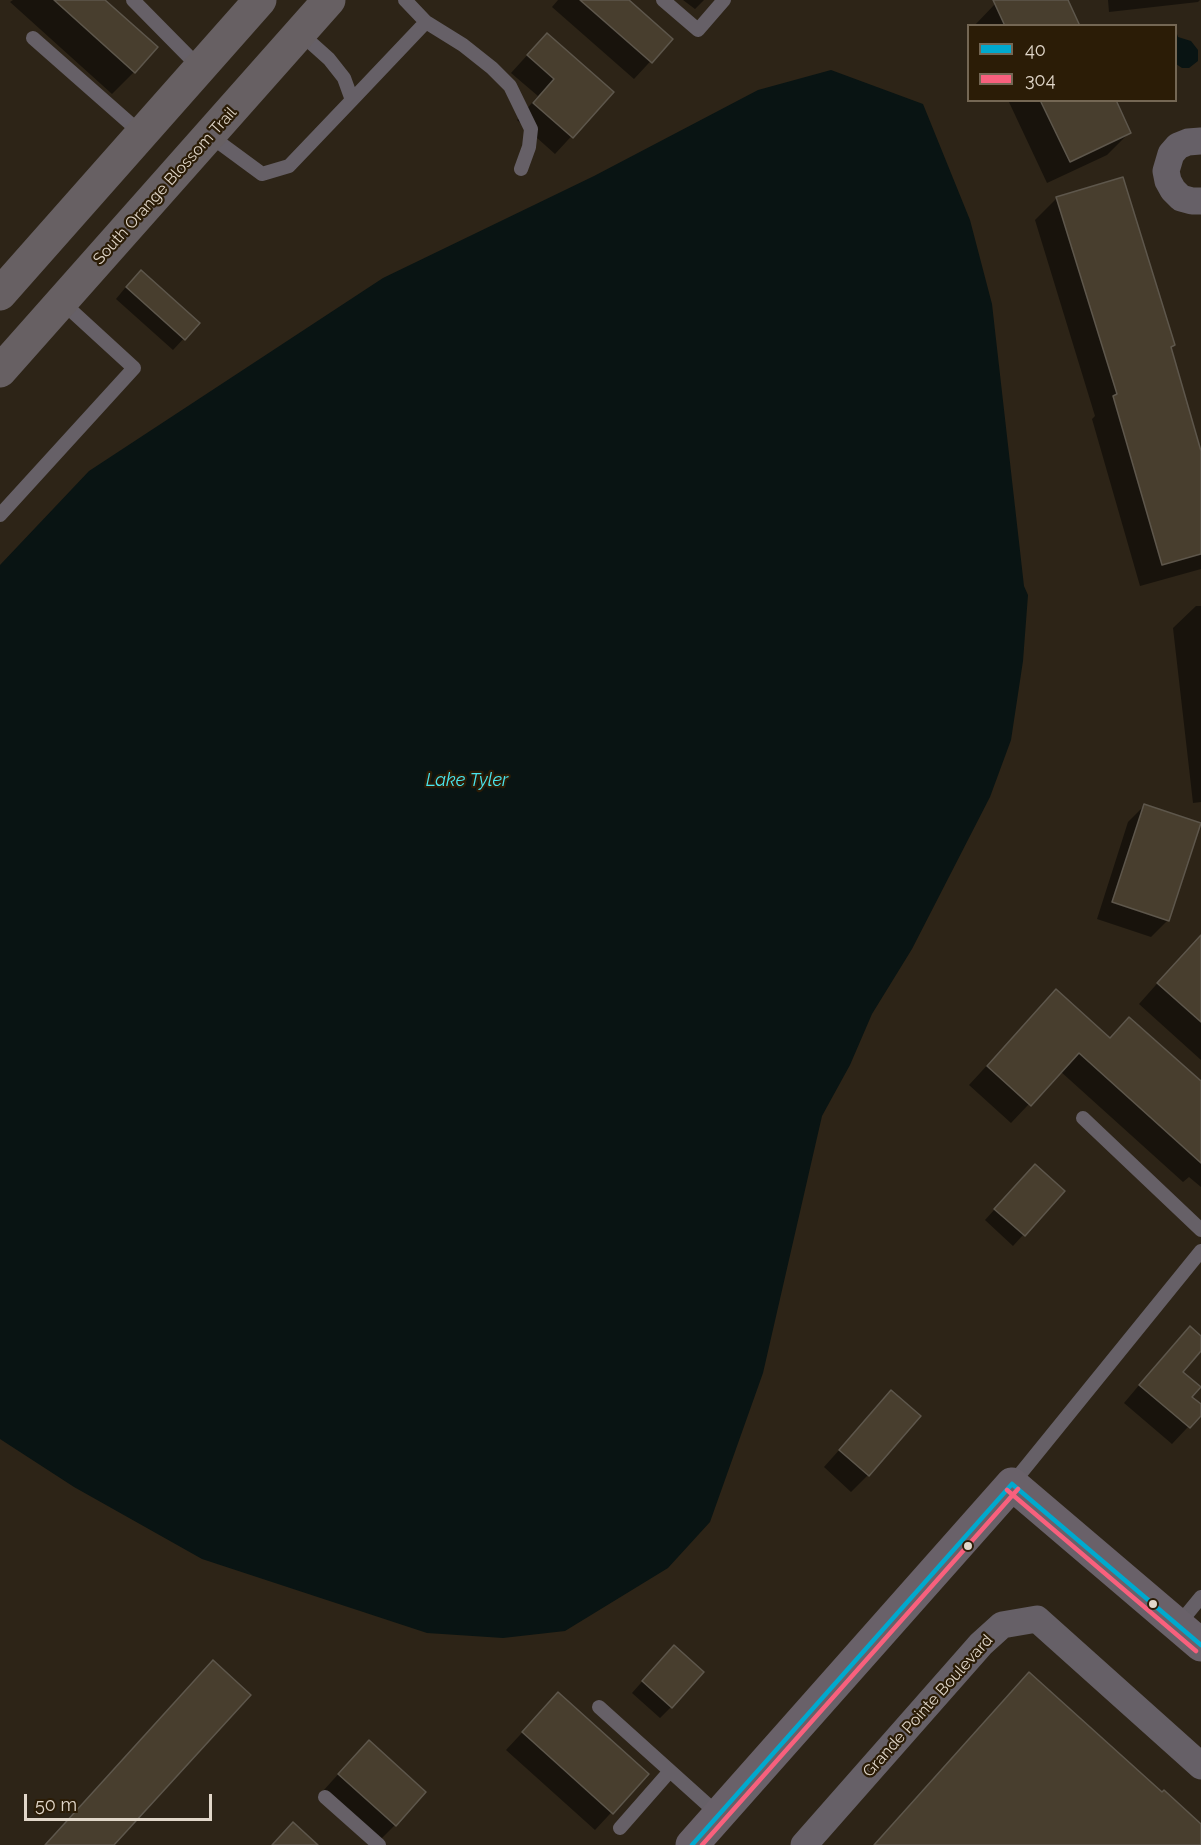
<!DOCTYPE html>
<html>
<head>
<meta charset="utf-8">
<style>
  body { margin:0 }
  #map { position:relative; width:1201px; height:1845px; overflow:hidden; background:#2d2417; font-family:Raleway,sans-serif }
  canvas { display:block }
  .legend { position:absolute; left:967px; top:24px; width:210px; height:78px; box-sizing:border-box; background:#2b1c06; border:2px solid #746754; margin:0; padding:8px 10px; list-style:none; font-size:18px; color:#e1d7ca }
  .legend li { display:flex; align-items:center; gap:12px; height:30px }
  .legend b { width:30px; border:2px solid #746754 }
  .scale { position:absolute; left:24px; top:1794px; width:188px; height:27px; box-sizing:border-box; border:3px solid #e1d7ca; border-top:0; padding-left:8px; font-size:18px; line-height:21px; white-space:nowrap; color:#e1d7ca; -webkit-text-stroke:4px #2b1c06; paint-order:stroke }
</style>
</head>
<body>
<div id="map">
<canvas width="1201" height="1845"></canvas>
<ul class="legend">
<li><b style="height:8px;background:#00a9ce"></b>40</li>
<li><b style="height:8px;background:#f8607d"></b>304</li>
</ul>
<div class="scale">50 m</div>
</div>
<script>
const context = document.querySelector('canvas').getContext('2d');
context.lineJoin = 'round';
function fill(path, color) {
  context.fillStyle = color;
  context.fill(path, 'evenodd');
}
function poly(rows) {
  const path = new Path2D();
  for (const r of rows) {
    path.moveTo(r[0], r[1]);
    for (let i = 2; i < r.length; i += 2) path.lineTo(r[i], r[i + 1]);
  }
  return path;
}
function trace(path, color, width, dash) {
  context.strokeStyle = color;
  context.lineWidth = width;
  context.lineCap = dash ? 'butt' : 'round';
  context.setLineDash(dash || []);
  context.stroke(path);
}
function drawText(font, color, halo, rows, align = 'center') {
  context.font = font + ' Raleway,sans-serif';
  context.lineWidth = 4.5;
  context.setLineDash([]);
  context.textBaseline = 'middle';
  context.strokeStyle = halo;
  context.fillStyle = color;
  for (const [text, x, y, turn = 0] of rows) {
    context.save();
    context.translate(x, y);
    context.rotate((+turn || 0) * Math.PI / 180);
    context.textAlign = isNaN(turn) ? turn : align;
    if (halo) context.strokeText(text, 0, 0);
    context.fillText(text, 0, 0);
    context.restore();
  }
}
fill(poly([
  [1176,31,1178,37,1191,41,1198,50,1198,61,1189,68,1182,68,1176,64],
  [831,70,923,104,970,220,992,304,1024,586,1028,595,1023,661,1011,740,990,797,912,949,872,1014,850,1065,822,1116,763,1373,710,1522,668,1568,565,1631,503,1638,427,1633,202,1559,74,1487,0,1439,0,565,89,471,383,278,594,176,758,90]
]), '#091413');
fill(poly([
  [13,0,103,0,134,72,112,94,10,2],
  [558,0,627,0,671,39,634,79,552,7],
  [683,0,704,0,695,9],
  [1004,0,1066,0,1078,26,974,26,995,4],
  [1108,0,1200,0,1198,2,1109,12],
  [531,51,612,92,555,154,517,120,538,96,511,73],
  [1008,100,1114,100,1129,133,1107,155,1047,183],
  [1057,198,1174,345,1170,349,1201,456,1201,569,1140,586,1092,419,1095,416,1035,220],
  [130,282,198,323,173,350,116,299],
  [1196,606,1201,606,1201,802,1193,803,1173,628],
  [1144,806,1168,920,1151,937,1097,919,1128,822],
  [1201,941,1201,1060,1139,1004,1179,959],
  [1038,1010,1109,1039,1129,1019,1201,1083,1201,1187,1189,1177,1183,1182,1060,1071,1011,1123,969,1085],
  [1024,1177,1063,1191,1013,1246,985,1220],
  [1190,1328,1201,1338,1201,1349,1181,1372,1190,1397,1201,1406,1201,1413,1172,1444,1124,1403,1173,1345],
  [891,1392,868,1475,851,1492,824,1467],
  [663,1658,671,1707,660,1718,632,1693],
  [558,1694,647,1774,595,1830,506,1750],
  [352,1759,395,1825,379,1841,323,1791]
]), '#0007');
const building = poly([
  [54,0,105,0,158,47,135,73,54,0],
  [580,0,629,0,673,39,652,63,580,0],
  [993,0,1068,0,1080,26,1005,26,993,0],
  [547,33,614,92,573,138,533,103,554,79,527,55,547,33],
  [1040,100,1116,100,1131,133,1070,162,1040,100],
  [1123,177,1175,345,1171,347,1201,451,1201,554,1162,565,1113,396,1117,394,1056,197,1123,177],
  [141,270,200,323,185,340,126,287,141,270],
  [1144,804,1201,823,1169,921,1112,902,1144,804],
  [1201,935,1201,1022,1157,983,1201,935],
  [1056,989,1110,1038,1129,1017,1201,1081,1201,1163,1079,1053,1031,1106,987,1066,1056,989],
  [1035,1164,1065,1191,1025,1236,994,1209,1035,1164],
  [1190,1326,1201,1336,1201,1351,1183,1372,1201,1387,1192,1397,1201,1404,1201,1416,1190,1428,1139,1385,1190,1326],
  [891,1390,921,1416,869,1476,839,1450,891,1390],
  [674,1645,704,1672,672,1708,642,1681,674,1645],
  [213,1660,251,1695,114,1845,45,1845,213,1660],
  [1029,1672,1162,1792,1164,1790,1201,1824,1201,1845,874,1845,1029,1672],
  [558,1692,649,1774,613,1814,522,1732,558,1692],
  [369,1740,426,1792,396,1826,338,1774,369,1740],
  [293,1822,318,1845,272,1845,293,1822]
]);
fill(building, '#483e2e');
trace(building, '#5e574c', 1.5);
trace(poly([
  [133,0,200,68],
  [663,0,698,30,724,0],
  [426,22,463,45,492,68,510,86,531,129,529,147,521,169],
  [33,38,142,134],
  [352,100,426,22,405,0],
  [209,135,262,174,289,166,352,100,344,78,329,59,300,33],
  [0,515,134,368,62,302],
  [1083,1118,1201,1230],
  [1012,1484,1201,1251],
  [1178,1625,1201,1597],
  [599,1707,719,1815],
  [325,1797,379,1845],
  [620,1828,670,1771]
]), '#666067', 14);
trace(poly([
  [1201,141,1188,142,1178,146,1171,154,1166,171,1168,181,1173,190,1181,198,1192,201,1201,201],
  [804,1845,981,1644,1002,1625,1037,1619,1201,1766]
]), '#666067', 27);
trace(poly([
  [692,1845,1012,1484,1201,1645]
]), '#696169', 33);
trace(poly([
  [0,294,260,0],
  [0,371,329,0]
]), '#676063', 33);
trace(poly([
  [1012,1484,1201,1645],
  [692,1845,1012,1484]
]), '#00a9ce', 4.5);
trace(poly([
  [1007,1490,1196,1651],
  [702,1845,1018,1489]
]), '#f8607d', 4.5);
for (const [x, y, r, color] of [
  [968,1546,5,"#e1d7ca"],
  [1153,1604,5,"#e1d7ca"]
]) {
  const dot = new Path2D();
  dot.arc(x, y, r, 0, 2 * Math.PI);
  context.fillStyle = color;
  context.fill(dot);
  trace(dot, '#2b1c06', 2);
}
drawText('16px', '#e1d7ca', '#2b1c06', [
  ["South Orange Blossom Trail",165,186,-48],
  ["Grande Pointe Boulevard",928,1706,-48]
]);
drawText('italic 18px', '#49e6ef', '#2b1c06', [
  ["Lake Tyler",467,781]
]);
</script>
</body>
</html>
